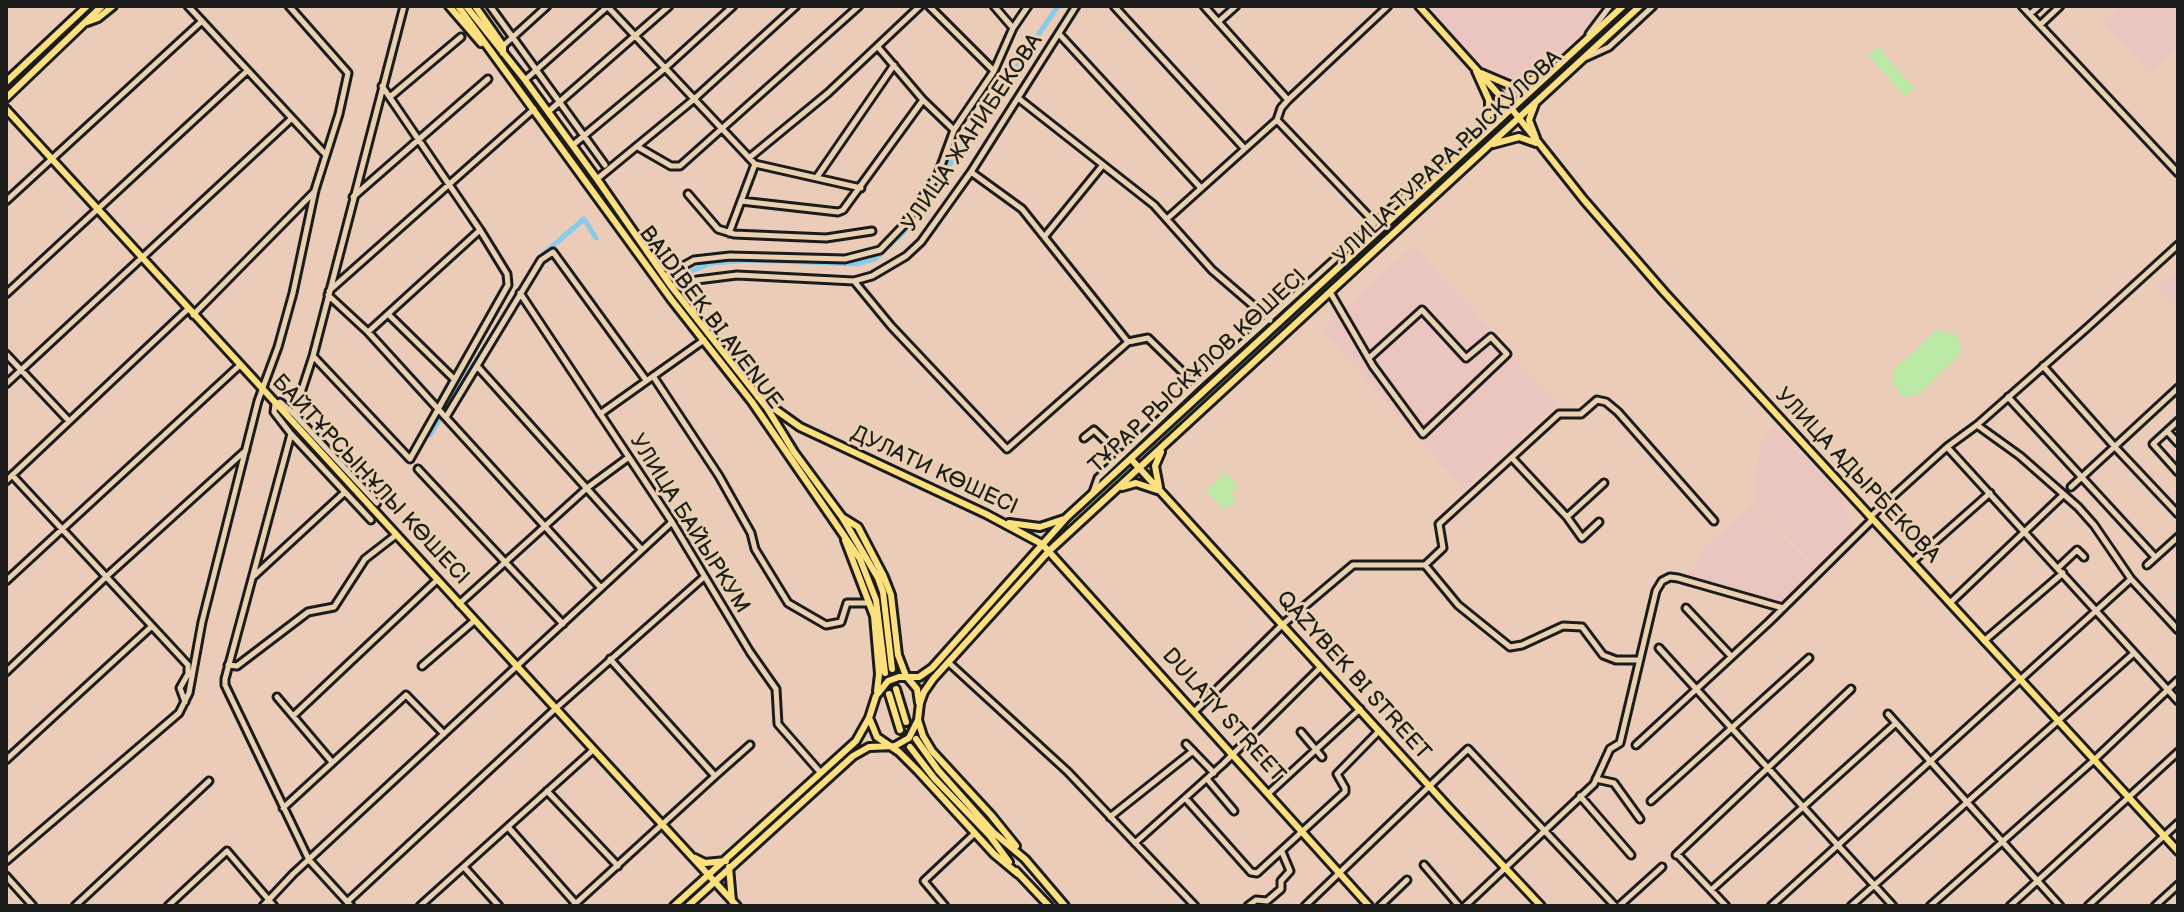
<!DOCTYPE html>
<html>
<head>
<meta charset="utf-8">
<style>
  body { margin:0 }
  #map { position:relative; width:2184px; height:912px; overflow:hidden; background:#eaccb8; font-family:"Balsamiq Sans",sans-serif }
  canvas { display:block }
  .frame { position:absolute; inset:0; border:8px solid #1c1c1c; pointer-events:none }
</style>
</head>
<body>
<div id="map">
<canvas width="2184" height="912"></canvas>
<div class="frame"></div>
</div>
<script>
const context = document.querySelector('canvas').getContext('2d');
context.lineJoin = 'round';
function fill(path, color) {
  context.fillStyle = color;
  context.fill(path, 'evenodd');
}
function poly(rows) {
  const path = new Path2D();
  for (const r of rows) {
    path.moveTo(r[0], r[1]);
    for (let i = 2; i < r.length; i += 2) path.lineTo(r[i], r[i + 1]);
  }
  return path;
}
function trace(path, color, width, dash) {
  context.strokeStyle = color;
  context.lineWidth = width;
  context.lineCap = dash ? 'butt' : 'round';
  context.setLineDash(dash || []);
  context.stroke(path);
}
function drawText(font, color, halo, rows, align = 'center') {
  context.font = font + ' "Balsamiq Sans",sans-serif';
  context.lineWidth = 6;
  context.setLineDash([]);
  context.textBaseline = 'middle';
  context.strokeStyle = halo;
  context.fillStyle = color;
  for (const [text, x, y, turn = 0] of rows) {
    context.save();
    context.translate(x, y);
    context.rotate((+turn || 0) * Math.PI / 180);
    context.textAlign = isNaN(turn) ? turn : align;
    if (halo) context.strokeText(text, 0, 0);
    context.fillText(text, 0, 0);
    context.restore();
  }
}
fill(poly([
  [1427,6,1616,6,1545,71,1520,87,1511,90,1498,85],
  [2121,6,2178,6,2178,47,2150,73,2103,22],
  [1413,245,1557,403,1463,488,1322,330],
  [2178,269,2178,311,2157,288],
  [1775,426,1842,496,1852,534,1816,568,1754,500,1760,442],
  [1753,503,1814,569,1778,606,1738,591,1687,577,1706,547]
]), '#ebc6c1');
fill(poly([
  [1628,6,1634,6,1530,101,1527,98],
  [1878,47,1914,88,1905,96,1868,56],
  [1509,116,1512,119,1347,270,1344,267],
  [1330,279,1333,283,1145,456,1142,452],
  [1940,330,1957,335,1961,346,1958,357,1918,395,1907,397,1901,395,1892,382,1894,370,1934,332],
  [1130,464,1133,468,1055,539,1052,536],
  [1226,472,1239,486,1231,493,1236,500,1225,510,1206,491]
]), '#bde9a7');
trace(poly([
  [689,272,711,263,752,260,856,264,875,259,903,233,1058,6],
  [430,435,541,256,584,219,596,238]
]), '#88cbea', 5);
trace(poly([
  [906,722,916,739],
  [900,730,910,747]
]), '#c1a999', 6, [6, 3]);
const minor = poly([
  [188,6,326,155],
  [490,6,605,165],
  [607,6,755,164,861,188],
  [929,6,994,71],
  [994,6,1013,28],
  [1114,6,1244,148],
  [1204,6,1288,100],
  [2022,6,2178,173],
  [2030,14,2039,6],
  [1218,22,1236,6],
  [2040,25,2060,6],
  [1589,34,1610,6],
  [1060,35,1201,188],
  [503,46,547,6],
  [878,47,923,100,954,130],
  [1587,57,1609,47,1653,6],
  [525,80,607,7],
  [390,97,461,37],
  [1018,98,1154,205,1212,270,1270,320],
  [548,112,669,6],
  [1277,120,1375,223],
  [573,145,664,69,733,6],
  [638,147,671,166,680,166,859,6],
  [749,158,828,93,920,6],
  [971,172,1022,209,1128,342,1148,338,1196,385],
  [817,177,894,65],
  [597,179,693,100,796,6],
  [688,194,718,229,734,234,826,238,872,231],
  [353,197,488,79],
  [6,201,202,21],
  [741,201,838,212,843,210,923,100],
  [1167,219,1277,120,1281,108,1288,100,1388,6],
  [729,233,755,164],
  [1045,236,1102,166],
  [665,276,694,260,730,256,845,259,880,250,903,226,938,174,954,130,994,71,1013,28,1028,6],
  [854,281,891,326,1007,449,1128,342],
  [671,286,697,280,737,275,854,281,872,276,906,256,921,242,971,172,1076,6],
  [329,291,534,109],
  [1330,292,1373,366,1423,434,1507,354,1491,337,1466,358,1422,310,1369,358],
  [520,293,672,522,750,652,776,689,778,724,820,772],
  [6,294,247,71],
  [328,295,368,332,601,588],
  [388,314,454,379],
  [694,314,692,292,697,281],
  [193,315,315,191],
  [368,332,480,230],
  [6,354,69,421],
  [313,356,410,459,508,285,507,274,480,230,382,86],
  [477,366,642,550],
  [2043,366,2115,447,2178,514],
  [653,376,719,476,751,533,755,549,788,603,826,625,841,622,847,603,869,603],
  [6,384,291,119],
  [2008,397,2155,557],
  [600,414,704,340],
  [446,417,541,260,553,252,646,380],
  [2178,421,2153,444,2178,472],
  [1977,425,2020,456,2078,507,2094,525,2131,579,2178,630],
  [2167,431,2178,443],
  [291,434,274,412,275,404,280,402,294,414],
  [1084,438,1094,430,1121,456],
  [1947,447,2178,701],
  [1512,458,1567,517,1604,483],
  [418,469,563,624],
  [12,475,188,665,188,674,180,688,185,702],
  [6,481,188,309],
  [2071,487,2178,388],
  [1093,492,1098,478,1196,385,1429,174,1438,166,1447,167],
  [377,503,294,414,313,356,404,6],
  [1567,517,1582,538,1599,522],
  [1870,517,1947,447,1977,425,2088,327,2178,245],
  [1912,562,1990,493],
  [1425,565,1458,605,1510,647,1522,645,1563,626,1582,627,1603,655,1616,660,1638,660],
  [2147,565,2178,537],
  [2058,568,2077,550,2084,557],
  [254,576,345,492],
  [6,581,240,365],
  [1950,603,2062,496],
  [459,604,587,488,629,457],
  [1686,608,1731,656],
  [1984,641,2063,573],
  [1659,648,1893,906],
  [948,662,1068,772,1195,906],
  [228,665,237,666,308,612,334,607,365,559,396,535],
  [422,666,474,621],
  [6,672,107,576,246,450],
  [277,697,332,762],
  [1195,711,1282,625,1353,565,1425,565,1443,548,1439,524,1559,414,1581,414,1597,400,1606,402,1618,412,1714,521],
  [1888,714,2060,906],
  [293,716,437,580],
  [1301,732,1322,757],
  [1186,744,1214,773],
  [1636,745,1769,622,1873,519],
  [6,760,152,626],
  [715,776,750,745],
  [1207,779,1234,811],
  [1596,779,1614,783,1640,819],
  [547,791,618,866],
  [1269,793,1360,709],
  [1580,796,1631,855],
  [1186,799,1251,872,1257,873,1345,792,1345,788,1337,774,1379,731],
  [1651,801,1809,658],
  [283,808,406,695,444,734],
  [1110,817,1193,751],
  [508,827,576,904],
  [1135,843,1223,764,1321,667],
  [1677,854,1726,906],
  [1676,855,1851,689],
  [6,861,179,713,189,693,202,622,258,401,278,347,293,293,315,190,339,114,348,73,289,6],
  [1424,865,1459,906],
  [464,867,499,906],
  [6,876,33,906],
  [1711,890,1896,723],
  [347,902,555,709,704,577],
  [75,906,209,781],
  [168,906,227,851,274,906],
  [263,906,293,874,672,522],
  [351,906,309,860,225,685,225,679,291,434,371,520],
  [420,906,593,750],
  [573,906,715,776,610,659],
  [945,906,924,881,975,833],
  [1248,906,1256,900,1267,901,1281,889,1281,881,1290,871,1282,852],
  [1305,906,1468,749,1615,906],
  [1380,906,1407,880],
  [1465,906,1594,784,1610,749,1620,743,1656,591,1662,581,1670,577,1678,578,1783,608],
  [1619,906,1662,867],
  [1771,906,2131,579],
  [1851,906,2134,653],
  [1930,906,2093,761,2178,680],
  [2010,906,2178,752],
  [2088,906,2178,823],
  [2155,906,2178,885]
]);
const major = poly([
  [449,6,481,43],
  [458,6,671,299,752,402,860,559,876,600,885,673],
  [466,6,525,80,597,179,671,286,767,408,794,452,842,517,878,578,883,592,892,669],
  [475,6,503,46,503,53],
  [1419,6,1511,108,1584,200,1664,292,2178,851],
  [87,22,98,18,113,6],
  [1476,71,1489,100,1489,112,1481,135],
  [1481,73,1514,87,1551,72],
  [6,82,87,6],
  [6,98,102,6],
  [1535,104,1529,120,1536,138],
  [6,109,737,906],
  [1493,144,1519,137,1536,143],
  [758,397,800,427,986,514,1042,544,1369,906],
  [1131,459,1451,810,1541,906],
  [1122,487,1136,483,1157,490],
  [1159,487,1155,466,1161,452],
  [842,517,858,527,884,577,891,595,898,655,906,676,917,689,919,703],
  [1009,523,1040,527,1064,519],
  [845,540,874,616,879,674,877,691],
  [896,689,906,722],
  [889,694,900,730],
  [870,720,877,737,899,752,918,771,994,854,1018,874],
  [918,720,923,736,932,751,991,815,1016,846],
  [916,739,938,770,993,832,1025,859,1065,906],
  [910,747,934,778,990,836,1009,862],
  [695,858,705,863,726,861],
  [729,867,732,901],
  [1016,871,1049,906],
  [674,906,856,741,869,718,876,696,888,681,899,677,919,677,932,668,1067,517,1623,6],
  [688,906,853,756,869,747,895,746,909,738,918,720,920,703,924,692,933,679,1049,551,1640,6]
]);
trace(minor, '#1c1c1c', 11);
trace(major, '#1c1c1c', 12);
trace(minor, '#e9d1b1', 5);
trace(major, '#fce080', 6);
drawText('22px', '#1c1c1c', '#e9d1b1', [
  ["УЛИЦА ЖАНИБЕКОВА",973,133,-56],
  ["УЛИЦА ТУРАРА РЫСКУЛОВА",1448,158,-43],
  ["BAIDIBEK BI AVENUE",710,318,53],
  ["ТҰРАР РЫСКҰЛОВ КӨШЕСІ",1198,372,-43],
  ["ДУЛАТИ КӨШЕСІ",934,471,25],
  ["УЛИЦА АДЫРБЕКОВА",1857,476,47],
  ["БАЙТҰРСЫНҰЛЫ КӨШЕСІ",370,480,47],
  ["УЛИЦА БАЙЫРКУМ",689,524,58],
  ["QAZYBEK BI STREET",1353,676,48],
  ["DULATY STREET",1223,716,48]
]);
</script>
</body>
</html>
